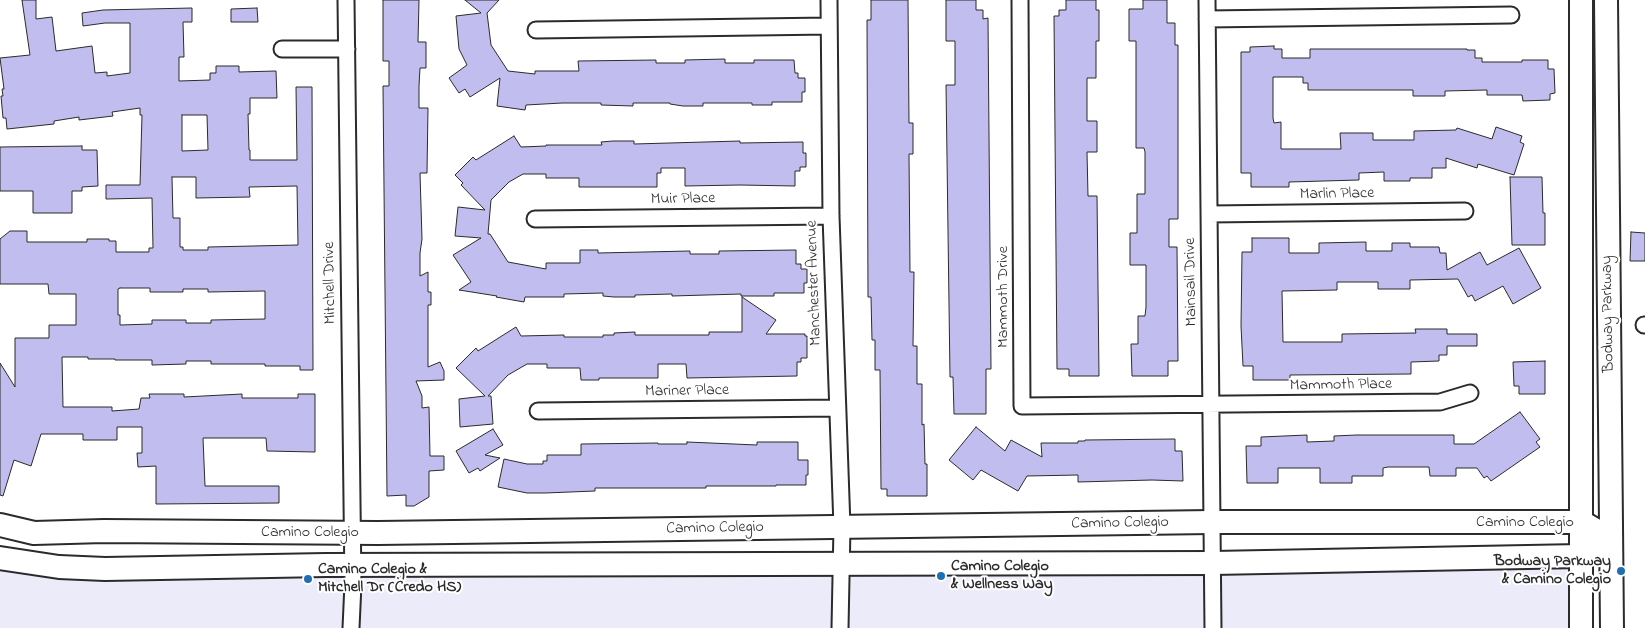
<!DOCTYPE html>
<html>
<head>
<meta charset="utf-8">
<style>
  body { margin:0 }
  canvas { display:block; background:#fff }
</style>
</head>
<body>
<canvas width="1645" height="628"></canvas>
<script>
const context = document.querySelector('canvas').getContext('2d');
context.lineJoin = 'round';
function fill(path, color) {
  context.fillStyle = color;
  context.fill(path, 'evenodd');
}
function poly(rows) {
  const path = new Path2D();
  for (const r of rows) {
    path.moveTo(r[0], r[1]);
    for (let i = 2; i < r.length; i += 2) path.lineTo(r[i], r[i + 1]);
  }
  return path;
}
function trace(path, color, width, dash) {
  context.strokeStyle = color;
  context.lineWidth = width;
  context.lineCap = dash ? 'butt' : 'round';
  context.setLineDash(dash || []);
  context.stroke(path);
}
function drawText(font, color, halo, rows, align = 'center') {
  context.font = font + ' "Indie Flower",sans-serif';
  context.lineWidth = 4;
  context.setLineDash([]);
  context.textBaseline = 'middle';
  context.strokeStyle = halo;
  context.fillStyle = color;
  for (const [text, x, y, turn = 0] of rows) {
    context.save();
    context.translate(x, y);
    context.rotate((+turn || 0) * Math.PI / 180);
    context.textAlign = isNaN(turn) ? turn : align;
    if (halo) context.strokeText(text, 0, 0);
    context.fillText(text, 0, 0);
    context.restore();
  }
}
fill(poly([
  [1580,556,1581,628,0,628,0,558]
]), '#ecebfa');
const building = poly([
  [22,0,36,0,36,19,52,17,56,51,92,46,95,73,107,72,107,76,130,73,130,23,105,23,83,26,82,13,103,10,192,8,192,22,183,22,184,57,179,57,179,81,210,80,210,73,216,73,216,66,239,66,239,72,276,71,277,98,250,98,250,114,248,114,249,150,250,150,250,160,297,160,296,87,312,87,313,370,300,370,300,366,265,366,265,364,211,364,211,361,186,361,186,364,152,365,152,360,115,360,115,359,88,359,88,357,62,357,63,407,112,407,112,411,139,409,141,398,150,398,149,394,184,394,184,397,242,394,242,398,298,398,298,394,315,394,315,452,267,451,266,438,203,438,205,486,279,486,279,503,156,504,156,466,138,467,137,453,142,453,142,427,117,427,117,440,83,440,83,434,41,434,31,466,14,460,3,496,0,495,0,363,15,387,15,338,49,338,49,325,76,325,76,294,49,294,48,284,0,284,0,239,10,231,27,231,27,242,87,242,87,239,109,239,109,241,116,241,116,252,149,252,149,248,153,248,152,198,106,199,106,185,140,185,142,115,140,115,140,108,112,112,113,116,79,120,79,117,54,121,54,124,7,129,6,118,3,118,1,96,3,96,2,89,4,89,0,58,30,55,22,0],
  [182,115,207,115,208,150,182,151,182,115],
  [172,177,196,177,196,198,250,197,249,187,297,186,298,245,208,247,208,250,183,250,183,247,180,247,180,218,173,218,172,177],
  [120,288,150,288,150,292,183,292,183,289,208,289,208,292,265,291,265,319,211,320,211,323,186,323,186,320,152,320,152,324,120,325,120,315,118,315,118,289,120,288],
  [383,0,419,0,418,42,426,42,426,68,420,68,419,86,419,108,428,108,427,173,420,173,422,239,420,253,420,276,428,272,428,292,431,292,431,305,428,305,428,367,440,362,444,371,444,380,416,381,422,396,422,408,429,407,430,456,444,456,444,470,429,471,429,497,414,506,406,506,406,495,387,496,383,86,389,86,389,61,383,61,383,0],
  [465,0,499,0,487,13,491,45,508,71,535,74,535,71,579,71,578,61,656,60,656,63,685,63,685,60,725,59,725,63,754,63,754,60,794,60,795,73,798,73,798,78,805,78,805,92,802,92,802,102,772,102,772,105,752,105,752,103,703,103,703,106,683,106,670,104,670,103,633,103,633,106,601,105,601,103,562,103,526,105,525,110,497,106,500,78,470,97,465,89,459,93,449,78,467,65,459,49,456,16,481,13,465,0],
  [871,0,908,0,909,123,913,123,913,154,909,154,910,272,914,272,913,346,917,346,917,384,922,384,922,425,924,424,925,464,927,464,927,496,887,496,887,489,881,489,880,370,875,370,875,340,872,340,871,297,868,297,867,20,871,20,871,0],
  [946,0,976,0,976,10,983,10,983,19,988,18,991,369,986,369,986,414,954,414,953,377,950,377,946,85,955,85,955,41,946,41,946,0],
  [1066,0,1096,0,1096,10,1099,10,1099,41,1096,41,1096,78,1087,78,1087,121,1097,121,1097,152,1087,152,1088,196,1097,196,1099,376,1069,376,1069,369,1057,369,1054,16,1059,16,1059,10,1066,10,1066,0],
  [1143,0,1167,0,1167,23,1175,23,1175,45,1178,45,1178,219,1169,219,1169,247,1177,247,1178,361,1168,361,1168,376,1132,376,1131,344,1138,344,1138,316,1145,316,1146,307,1146,265,1130,265,1130,233,1137,233,1137,194,1145,194,1145,152,1144,148,1136,148,1136,41,1129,41,1129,9,1143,9,1143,0],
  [257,8,258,22,231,22,231,9,257,8],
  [1274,46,1274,49,1282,49,1282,58,1310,58,1310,49,1467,49,1467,50,1475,50,1475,58,1482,58,1482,62,1522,62,1522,60,1548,60,1548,69,1554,69,1555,93,1550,94,1550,100,1523,101,1522,95,1487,95,1487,90,1445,91,1445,96,1413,96,1413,90,1308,90,1308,83,1303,83,1303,77,1273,77,1273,118,1274,123,1281,122,1281,149,1341,149,1340,133,1373,133,1373,140,1414,140,1414,131,1456,130,1457,128,1492,139,1496,127,1522,136,1520,142,1524,144,1514,175,1478,164,1477,168,1446,158,1446,168,1432,168,1432,178,1410,178,1410,181,1384,181,1384,172,1359,173,1359,180,1289,182,1289,187,1251,187,1251,173,1241,173,1241,52,1250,52,1250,47,1274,46],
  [514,136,521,147,546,146,546,145,602,145,601,142,613,141,634,141,634,144,740,141,740,143,803,142,803,153,806,153,806,167,800,167,800,171,795,171,795,186,740,185,685,186,685,168,661,168,661,173,657,173,657,187,579,187,579,178,546,178,546,174,523,174,509,182,491,200,488,234,490,234,508,262,546,269,546,263,580,263,580,250,598,250,598,253,690,251,690,254,719,254,719,251,796,250,796,264,801,264,801,269,807,269,807,283,804,283,804,293,774,293,774,296,741,296,741,294,672,296,672,294,635,295,635,297,614,297,603,296,603,293,564,294,564,297,525,297,524,302,496,297,497,296,459,290,471,282,453,255,481,238,455,236,458,207,485,210,461,185,463,183,455,175,473,157,476,160,514,136],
  [82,146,82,150,97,150,98,186,82,187,82,191,72,191,72,213,33,213,33,191,0,191,0,147,82,146],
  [1510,177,1542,177,1543,213,1545,213,1545,245,1512,245,1510,177],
  [1631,232,1645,233,1645,261,1630,261,1631,232],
  [1252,238,1289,238,1289,253,1319,253,1319,243,1366,242,1366,251,1392,251,1392,243,1410,243,1410,247,1439,247,1440,253,1446,253,1447,270,1480,252,1487,265,1519,248,1541,288,1513,304,1503,286,1475,301,1472,295,1468,297,1458,279,1410,280,1410,289,1378,289,1378,282,1337,282,1337,290,1282,291,1283,342,1342,342,1342,334,1416,333,1415,329,1447,329,1447,334,1477,334,1477,346,1447,346,1447,355,1439,355,1439,361,1411,362,1411,374,1290,375,1290,380,1253,380,1253,366,1243,366,1241,326,1242,252,1252,252,1252,238],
  [742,297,776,320,766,334,805,334,805,336,807,336,807,358,801,358,801,362,797,362,797,376,687,378,686,364,658,364,658,378,599,378,599,380,581,380,580,368,547,368,547,364,527,364,508,375,488,396,491,396,493,424,460,427,459,399,485,396,456,368,476,348,478,351,516,327,521,336,564,335,564,337,603,337,603,335,614,335,614,333,635,332,635,335,709,335,709,332,742,332,742,297],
  [1545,361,1545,394,1519,394,1519,386,1514,386,1513,362,1545,361],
  [1520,412,1540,439,1536,442,1540,447,1491,481,1487,476,1484,478,1477,468,1456,468,1456,476,1430,476,1429,467,1388,467,1383,468,1383,476,1352,476,1352,483,1320,483,1320,468,1278,468,1278,483,1247,483,1246,446,1261,446,1261,437,1307,435,1307,442,1334,441,1334,436,1356,435,1454,435,1454,444,1474,444,1520,412],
  [976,427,1005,451,1011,440,1042,457,1041,443,1078,443,1078,441,1085,441,1085,440,1175,439,1175,451,1182,451,1183,481,1152,480,1078,482,1078,475,1027,476,1018,491,981,470,973,480,949,460,976,427],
  [493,429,503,445,485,455,500,458,480,471,478,468,469,473,456,451,493,429],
  [687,442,757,445,757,442,798,442,798,460,808,460,808,475,806,475,806,485,776,485,776,486,706,486,706,488,595,488,595,491,545,493,527,493,498,487,504,459,527,464,543,464,543,461,547,461,547,455,581,455,581,444,658,443,658,444,687,444,687,442]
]);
fill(building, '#c1bdef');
trace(building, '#2b2b2b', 1);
const street = poly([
  [346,0,353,584,351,628],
  [829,0,831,216,842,527,840,628],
  [1020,0,1022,406,1440,402,1470,393],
  [1207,0,1213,628],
  [1207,19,1511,15],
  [536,30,829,26],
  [282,49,347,49],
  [1209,214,1465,211],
  [535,219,831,216],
  [1644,325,1645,325],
  [538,411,837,408]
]);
const secondary = poly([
  [1606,0,1612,628],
  [0,525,34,533,104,531,378,533,1212,522,1582,522,1611,539],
  [0,558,59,567,105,569,326,565,1213,563,1580,556,1611,539],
  [1581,628,1581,0]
]);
trace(street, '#2b2b2b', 19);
trace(secondary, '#2b2b2b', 26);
trace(street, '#fff', 15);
trace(secondary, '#fff', 22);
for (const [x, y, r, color] of [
  [1621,571,5,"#1f6fb2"],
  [941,576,5,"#1f6fb2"],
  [308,579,5,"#1f6fb2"]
]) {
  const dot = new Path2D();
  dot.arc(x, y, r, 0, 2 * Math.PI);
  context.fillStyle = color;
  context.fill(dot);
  trace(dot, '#fff', 2);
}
drawText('16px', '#2b2b2b', '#fff', [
  ["Marlin Place",1337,195,-1],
  ["Muir Place",683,200,-1],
  ["Mainsail Drive",1192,282,-91],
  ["Mitchell Drive",331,283,-91],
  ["Manchester Avenue",815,283,-92],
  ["Mammoth Drive",1004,297,-90],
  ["Bodway Parkway",1609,314,-91],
  ["Mammoth Place",1341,386,-1],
  ["Mariner Place",687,392,-1],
  ["Camino Colegio",1525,523],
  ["Camino Colegio",1120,524,-1],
  ["Camino Colegio",715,529,-1],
  ["Camino Colegio",310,533]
]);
drawText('bold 16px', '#2b2b2b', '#fff', [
  ["Bodway Parkway",1611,562,"right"],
  ["& Camino Colegio",1611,580,"right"],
  ["Camino Colegio",951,567],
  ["& Wellness Way",951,585],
  ["Camino Colegio &",318,570],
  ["Mitchell Dr (Credo HS)",318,588]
], 'left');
</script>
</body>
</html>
